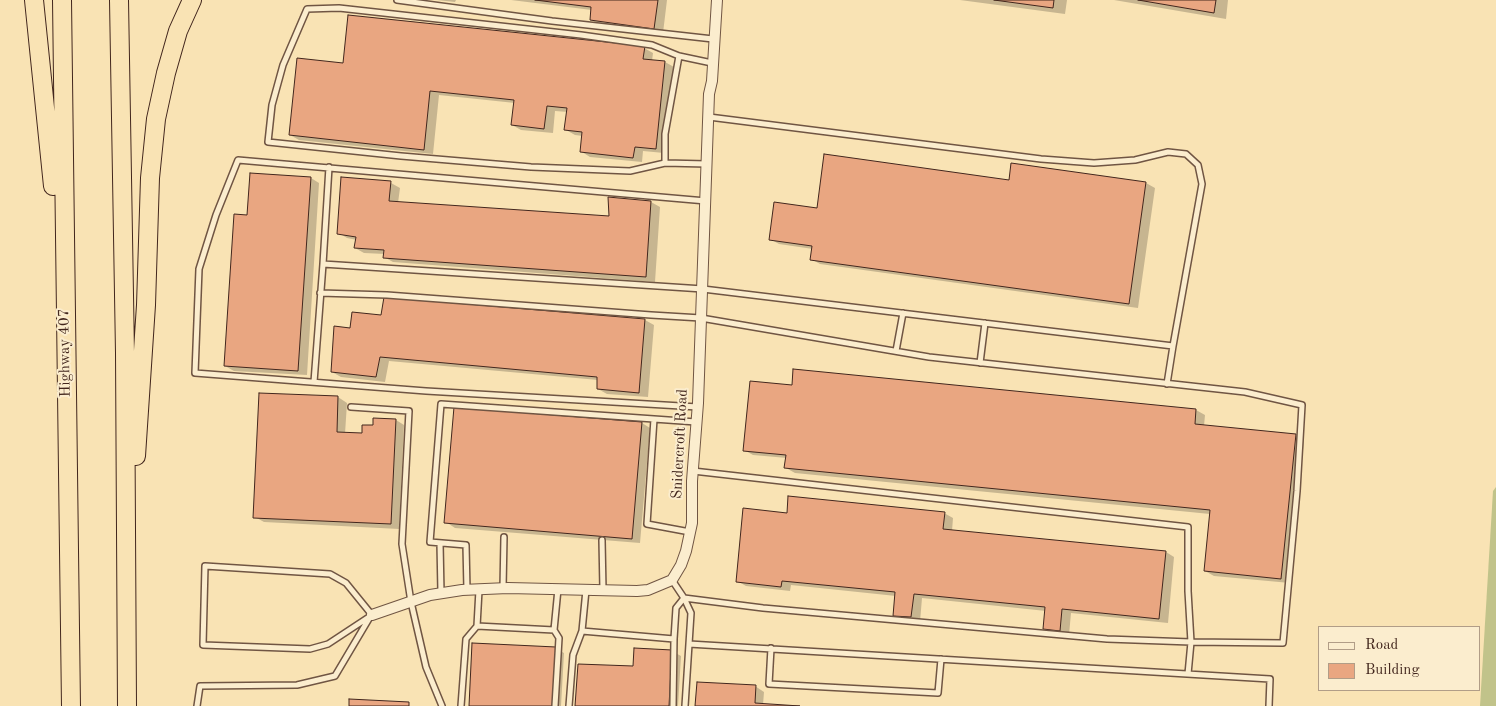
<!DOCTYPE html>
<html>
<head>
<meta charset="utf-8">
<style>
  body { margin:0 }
  #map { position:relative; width:1496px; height:706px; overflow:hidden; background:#f9e3b4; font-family:"Old Standard TT",serif }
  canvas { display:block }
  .legend { position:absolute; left:1318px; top:626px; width:162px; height:65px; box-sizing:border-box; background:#fbedce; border:1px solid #b19d87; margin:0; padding:6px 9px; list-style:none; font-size:15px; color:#42261d }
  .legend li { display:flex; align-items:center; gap:10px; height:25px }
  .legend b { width:25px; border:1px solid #b19d87 }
</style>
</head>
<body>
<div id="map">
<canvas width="1496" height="706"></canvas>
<ul class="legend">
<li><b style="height:6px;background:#fbedce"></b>Road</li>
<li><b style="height:14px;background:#e9a681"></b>Building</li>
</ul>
</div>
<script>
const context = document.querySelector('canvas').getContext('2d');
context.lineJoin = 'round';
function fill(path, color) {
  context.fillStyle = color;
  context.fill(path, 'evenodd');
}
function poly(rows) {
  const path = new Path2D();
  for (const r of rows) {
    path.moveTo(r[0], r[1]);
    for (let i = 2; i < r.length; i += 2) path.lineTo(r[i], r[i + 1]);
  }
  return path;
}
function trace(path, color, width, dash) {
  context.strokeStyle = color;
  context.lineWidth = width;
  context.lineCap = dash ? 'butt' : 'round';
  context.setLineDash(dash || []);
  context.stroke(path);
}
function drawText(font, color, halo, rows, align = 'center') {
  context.font = font + ' "Old Standard TT",serif';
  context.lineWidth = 4;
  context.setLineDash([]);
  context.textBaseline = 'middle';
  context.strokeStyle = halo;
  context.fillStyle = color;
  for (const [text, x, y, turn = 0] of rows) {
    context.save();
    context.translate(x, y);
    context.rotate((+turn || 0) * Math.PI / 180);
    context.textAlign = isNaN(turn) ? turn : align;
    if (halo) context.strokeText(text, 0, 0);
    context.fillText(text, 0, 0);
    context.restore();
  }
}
fill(poly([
  [1496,487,1496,706,1480,706,1493,491]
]), '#c1c38a');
fill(poly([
  [437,0,456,0,455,2],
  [511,0,667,0,663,33,600,25,591,20,592,10],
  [960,0,1067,0,1065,14],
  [1114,0,1228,0,1226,19],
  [644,48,653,53,652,61,665,62,674,67,664,153,643,151,642,162,590,157,582,152,583,136,575,135,566,130,568,112,555,111,553,133,521,130,512,125,515,103,439,95,433,154,299,140,290,135,344,64],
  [1012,164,1146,183,1155,188,1138,308,820,264,811,259,813,249,779,244,770,239,818,209,1010,181],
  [311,178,319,183,307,375,234,371,225,366,248,216],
  [391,183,400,188,398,203,610,218,609,198,651,202,660,207,655,282,393,262,384,257,385,254,364,253,355,248,357,240,347,238,339,233],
  [382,317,645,320,654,325,648,397,607,394,598,389,598,380,389,361,385,382,341,377,332,372,351,329],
  [795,370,1196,410,1205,415,1204,426,1295,435,1304,440,1290,583,1214,576,1205,571,1210,514,795,473,786,468,787,458,753,455,744,450,793,386],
  [261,394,338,397,347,403,345,434,363,434,374,426,396,420,404,425,399,529,264,522,255,517],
  [642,423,650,428,640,543,455,528,446,522],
  [944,513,953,518,952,531,1166,552,1174,557,1168,623,1071,613,1069,635,1053,633,1045,628,1046,611,922,598,920,622,903,620,895,615,896,596,791,585,790,591,746,586,737,581,788,514],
  [555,648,564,653,561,706,470,706],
  [672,651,681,656,678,706,577,706,634,668],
  [755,686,764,692,763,705,778,706,697,706]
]), '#0003');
const building = poly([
  [535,0,658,0,654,29,590,20,591,7,535,0],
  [994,0,1054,0,1053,8,994,0],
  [1138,0,1216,0,1214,13,1138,0],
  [348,15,645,46,643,59,665,61,656,149,635,147,633,158,580,152,582,132,564,130,567,108,547,106,544,129,511,125,514,100,430,91,424,150,289,135,297,58,343,63,348,15],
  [824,154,1009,180,1011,163,1146,182,1129,304,810,260,812,246,769,240,774,202,817,208,824,154],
  [250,173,311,177,298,371,224,366,234,214,247,215,250,173],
  [341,177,391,181,389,201,609,216,608,197,651,201,646,277,383,258,384,250,354,248,356,237,337,234,341,177],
  [384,297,645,319,639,393,597,389,597,377,380,357,376,377,331,372,334,326,350,328,352,312,381,315,384,297],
  [793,369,1196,409,1195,424,1296,434,1281,579,1204,571,1210,510,784,468,786,455,743,451,750,381,792,385,793,369],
  [259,393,338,396,337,432,362,433,362,425,373,425,373,418,396,419,391,524,253,518,259,393],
  [454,407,642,422,632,539,444,523,454,407],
  [788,496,945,512,943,529,1166,551,1159,619,1062,609,1060,631,1043,629,1045,607,914,594,911,617,893,616,895,592,782,581,781,587,736,582,743,508,787,513,788,496],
  [472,643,556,647,553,706,469,706,472,643],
  [634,648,672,650,669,706,575,706,578,664,633,666,634,648],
  [697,682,756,685,755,703,800,706,695,706,697,682],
  [349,699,409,702,409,706,349,706,349,699]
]);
fill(building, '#e9a681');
trace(building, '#42261d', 1);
const service = poly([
  [397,0,552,21,713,39],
  [665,163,665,134,679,56],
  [707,164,665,163,630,171,531,167,401,156,268,142,272,105,283,65,307,9,339,8,581,35,652,45,679,56,712,63],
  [329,167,323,264,703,289,1173,346,1202,184,1198,165,1186,154,1168,152,1135,160,1094,163,1041,159,709,117],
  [320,293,387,295,651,315,701,318,929,357,1245,392,1302,405,1297,491,1283,643,1191,642,1188,591,1188,527,693,471],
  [896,351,903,313],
  [980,363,985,323],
  [314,382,323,264],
  [1167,384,1173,346],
  [351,407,409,411,402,544,411,602,426,667,442,706],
  [698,407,426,391,195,373,199,269,216,215,238,160,706,201],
  [690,532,647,524,654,419,696,422],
  [602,540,603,590],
  [440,543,441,593],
  [205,566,330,574,346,583,372,615,328,644,310,649,203,645,205,566],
  [503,588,504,537],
  [467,590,466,545,430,542,441,404,654,419],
  [479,590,477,626,554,630,558,589],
  [586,590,582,631,674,639,676,608,684,598,672,580],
  [684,598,763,608,1107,639,1191,642,1188,674],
  [684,598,691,613,685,706],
  [554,630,559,638,555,706],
  [689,644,1270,679,1269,706],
  [771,648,769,684,938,693,941,659],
  [197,706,200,686,297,685,335,676,370,617],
  [461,706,466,639,477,626],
  [569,706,573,655,582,631],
  [673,706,674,639]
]);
const minor = poly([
  [372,615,430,595,462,590,508,588,637,591,648,590,672,580,681,565,686,551,692,523,692,481,698,403,709,94,712,81,717,0]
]);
const motorway = poly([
  [34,0,53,186],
  [62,0,71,706],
  [119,0,125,353,127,706],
  [136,456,146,305,150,178,156,119,166,73,178,31,192,0]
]);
trace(service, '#705543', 8);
trace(minor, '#705543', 12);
trace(motorway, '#42261d', 20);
trace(service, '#fbedce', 5);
trace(minor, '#fbedce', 10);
trace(motorway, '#f9e3b4', 18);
drawText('15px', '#42261d', '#fbedce', [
  ["Highway 407",65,353,-91],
  ["Snidercroft Road",680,444,-87]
]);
</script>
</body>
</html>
